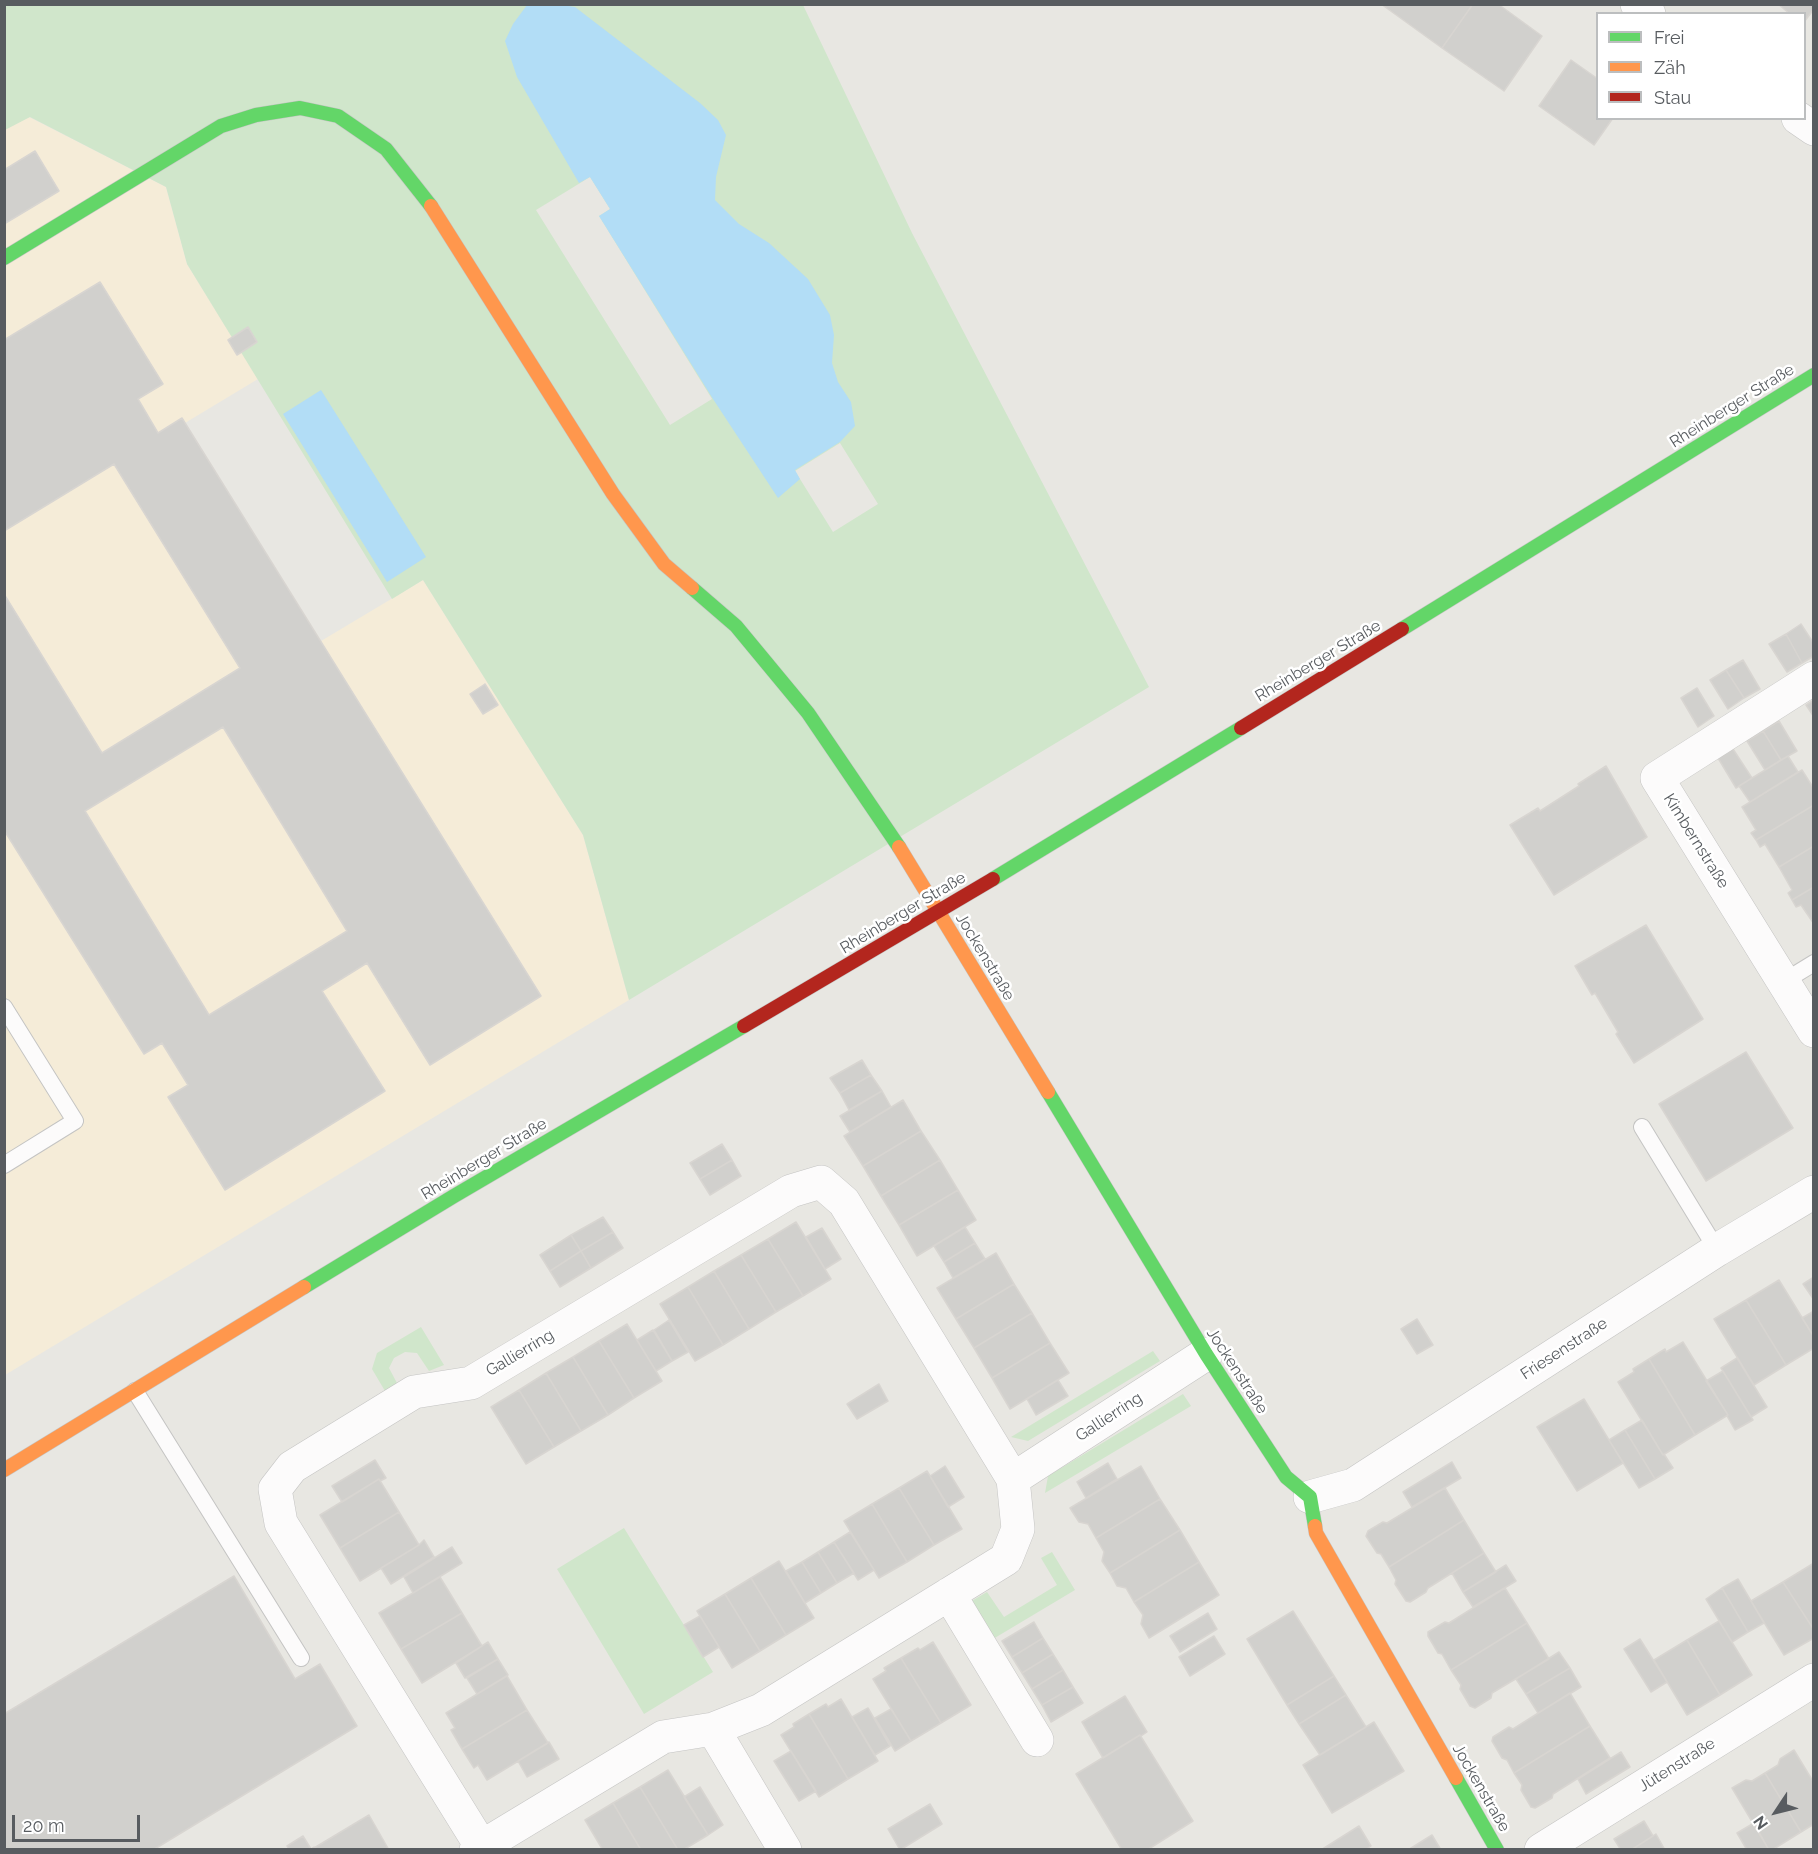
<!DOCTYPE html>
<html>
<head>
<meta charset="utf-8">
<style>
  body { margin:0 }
  #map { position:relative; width:1818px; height:1854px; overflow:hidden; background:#e8e7e2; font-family:Raleway,sans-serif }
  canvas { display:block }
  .frame { position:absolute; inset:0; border:6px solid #585c60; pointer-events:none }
  .legend { position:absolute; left:1596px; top:12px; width:210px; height:108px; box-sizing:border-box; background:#fff; border:2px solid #bcbebf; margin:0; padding:8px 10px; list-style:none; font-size:18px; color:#585c60 }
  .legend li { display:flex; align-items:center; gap:12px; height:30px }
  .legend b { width:30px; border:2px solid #bcbebf }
  .north { position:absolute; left:1746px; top:1782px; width:60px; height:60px; -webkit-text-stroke:4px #fff; paint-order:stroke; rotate:235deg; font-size:16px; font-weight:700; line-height:24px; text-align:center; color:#585c60 }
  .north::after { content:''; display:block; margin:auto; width:21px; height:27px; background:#585c60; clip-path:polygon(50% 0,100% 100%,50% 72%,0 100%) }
  .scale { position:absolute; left:12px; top:1815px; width:128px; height:27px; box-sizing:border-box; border:3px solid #585c60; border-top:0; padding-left:8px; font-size:18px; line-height:21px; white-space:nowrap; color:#585c60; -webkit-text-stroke:4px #fff; paint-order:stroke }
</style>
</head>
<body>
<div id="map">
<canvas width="1818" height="1854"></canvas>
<div class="frame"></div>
<ul class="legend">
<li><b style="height:8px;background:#63d668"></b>Frei</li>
<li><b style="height:8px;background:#ff974d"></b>Zäh</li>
<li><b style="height:8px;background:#b3261e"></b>Stau</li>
</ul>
<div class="north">N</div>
<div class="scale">20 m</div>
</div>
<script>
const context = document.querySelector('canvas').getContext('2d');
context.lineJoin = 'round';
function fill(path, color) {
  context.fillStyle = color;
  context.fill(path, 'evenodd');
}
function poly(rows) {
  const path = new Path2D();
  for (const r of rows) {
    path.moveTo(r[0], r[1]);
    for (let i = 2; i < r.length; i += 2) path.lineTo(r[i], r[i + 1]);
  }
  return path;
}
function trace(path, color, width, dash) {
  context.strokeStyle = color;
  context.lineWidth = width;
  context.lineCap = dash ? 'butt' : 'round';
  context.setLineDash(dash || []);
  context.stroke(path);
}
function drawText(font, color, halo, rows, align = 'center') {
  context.font = font + ' Raleway,sans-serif';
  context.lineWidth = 5;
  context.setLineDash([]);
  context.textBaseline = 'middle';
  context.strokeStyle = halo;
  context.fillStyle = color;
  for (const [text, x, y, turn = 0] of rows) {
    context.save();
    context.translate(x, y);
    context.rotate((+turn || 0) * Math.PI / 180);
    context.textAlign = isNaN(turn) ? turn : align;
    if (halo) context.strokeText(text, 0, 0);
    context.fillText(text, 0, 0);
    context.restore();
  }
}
fill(poly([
  [29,117,166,187,187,264,258,379,185,423,321,641,423,580,583,835,629,1000,5,1375,4,130]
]), '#f5ecd8');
fill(poly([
  [5,5,803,5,912,233,1149,687,629,1000,583,835,423,580,392,599,187,264,166,187,30,117,5,130],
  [590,177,610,209,599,216,712,399,670,425,536,210],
  [840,443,878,504,833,532,795,471],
  [421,1327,444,1365,429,1371,417,1353,405,1352,394,1358,389,1368,398,1385,385,1391,372,1369,377,1353],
  [1153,1351,1160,1361,1028,1441,1011,1437],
  [1183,1394,1191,1406,1045,1493,1048,1476],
  [624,1528,713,1672,644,1714,557,1569],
  [1052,1552,1075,1590,993,1639,970,1602,987,1592,1004,1617,1057,1585,1041,1558]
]), '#d0e6cb');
fill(poly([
  [527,5,562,5,575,7,700,103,718,120,726,135,716,177,715,200,739,224,769,243,808,279,830,315,834,335,832,363,838,382,851,402,855,426,840,442,795,470,800,479,778,498,713,399,599,216,610,209,590,177,579,183,517,77,505,41,513,24],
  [321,390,426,557,387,582,283,414]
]), '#b2ddf6');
const building = poly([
  [1381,4,1473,4,1442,48,1381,4],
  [1473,4,1498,4,1542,36,1504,91,1442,48,1473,4],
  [1778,4,1814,4,1814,9,1804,22,1804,14,1790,14,1778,4],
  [1571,60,1598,79,1598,118,1613,118,1594,145,1539,106,1571,60],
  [35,151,59,191,4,224,4,170,35,151],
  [100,282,163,384,138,399,158,433,182,418,541,996,430,1065,367,963,322,991,385,1091,225,1190,168,1097,188,1085,162,1043,144,1054,4,830,4,594,102,753,240,668,114,464,4,531,4,340,100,282],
  [223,727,347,931,209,1015,85,811,223,727],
  [248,327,257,342,237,355,228,340,248,327],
  [1801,624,1814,644,1814,656,1802,663,1786,634,1801,624],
  [1786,634,1802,663,1787,672,1769,644,1786,634],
  [1743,660,1760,689,1744,698,1726,670,1743,660],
  [1726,670,1744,698,1728,709,1710,680,1726,670],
  [485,684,498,705,483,714,470,694,485,684],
  [1697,688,1714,716,1698,727,1681,698,1697,688],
  [1814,700,1814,717,1806,705,1814,700],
  [1779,721,1797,751,1781,760,1763,731,1779,721],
  [1763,731,1781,760,1765,770,1747,741,1763,731],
  [1733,749,1752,778,1736,788,1718,758,1733,749],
  [1788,756,1798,772,1750,802,1739,786,1788,756],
  [1606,766,1647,837,1554,895,1510,825,1538,808,1540,811,1579,786,1578,784,1606,766],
  [1802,770,1814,789,1814,805,1756,840,1751,833,1756,830,1742,807,1802,770],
  [1814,805,1814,846,1779,867,1765,844,1760,847,1756,840,1814,805],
  [1814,846,1814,887,1792,900,1788,893,1792,890,1779,867,1814,846],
  [1814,887,1814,924,1801,905,1796,907,1792,900,1814,887],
  [1646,925,1703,1019,1634,1063,1616,1034,1618,1032,1595,993,1592,995,1575,966,1646,925],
  [1746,1052,1793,1128,1706,1181,1659,1104,1746,1052],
  [862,1060,871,1075,840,1093,830,1078,862,1060],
  [871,1075,882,1091,849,1110,840,1093,871,1075],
  [882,1091,891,1107,850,1132,840,1116,882,1091],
  [903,1100,921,1131,863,1166,844,1136,903,1100],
  [921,1131,940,1160,881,1196,863,1166,921,1131],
  [722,1144,732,1160,700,1179,690,1163,722,1144],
  [732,1160,741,1176,710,1195,700,1179,732,1160],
  [940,1160,958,1190,899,1225,881,1196,940,1160],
  [958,1190,976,1220,917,1256,899,1225,958,1190],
  [603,1217,613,1232,581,1251,571,1235,603,1217],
  [796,1222,831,1279,803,1296,768,1239,796,1222],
  [965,1227,975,1243,944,1262,934,1246,965,1227],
  [822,1228,841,1259,825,1269,806,1237,822,1228],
  [613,1232,623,1248,591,1268,581,1251,613,1232],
  [571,1235,581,1251,550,1271,540,1255,571,1235],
  [768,1239,803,1296,776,1312,741,1255,768,1239],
  [975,1243,985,1259,953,1278,944,1262,975,1243],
  [581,1251,591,1268,560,1287,550,1271,581,1251],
  [996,1253,1014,1284,956,1319,937,1288,996,1253],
  [741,1255,776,1312,749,1329,714,1271,741,1255],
  [714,1271,749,1329,723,1345,688,1287,714,1271],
  [1814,1277,1814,1300,1803,1284,1814,1277],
  [1779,1280,1814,1337,1814,1348,1786,1365,1746,1300,1779,1280],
  [1014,1284,1032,1313,974,1348,956,1319,1014,1284],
  [688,1287,723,1345,695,1361,660,1304,688,1287],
  [1746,1300,1786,1365,1754,1385,1714,1319,1746,1300],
  [1814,1311,1814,1337,1802,1318,1814,1311],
  [1032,1313,1050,1343,992,1378,974,1348,1032,1313],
  [1417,1319,1433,1345,1417,1354,1401,1329,1417,1319],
  [669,1320,688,1352,672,1361,654,1330,669,1320],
  [627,1324,662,1381,634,1398,599,1341,627,1324],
  [653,1330,672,1361,656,1371,637,1340,653,1330],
  [599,1341,634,1398,608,1415,573,1357,599,1341],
  [1683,1342,1728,1415,1695,1435,1649,1359,1665,1349,1666,1352,1683,1342],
  [1050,1343,1069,1373,1010,1409,992,1378,1050,1343],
  [573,1357,608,1415,581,1431,546,1373,573,1357],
  [1737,1358,1767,1407,1751,1417,1721,1368,1737,1358],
  [1649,1359,1695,1435,1663,1455,1618,1382,1634,1372,1633,1369,1649,1359],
  [1723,1371,1753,1420,1735,1430,1727,1416,1728,1415,1706,1381,1723,1371],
  [546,1373,581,1431,554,1447,519,1390,546,1373],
  [1058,1380,1068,1396,1036,1415,1027,1399,1058,1380],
  [879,1384,888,1401,857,1419,847,1404,879,1384],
  [519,1390,554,1447,526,1464,491,1407,519,1390],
  [1584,1399,1623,1463,1577,1491,1537,1427,1584,1399],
  [1642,1420,1663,1455,1664,1454,1673,1468,1655,1479,1625,1430,1642,1420],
  [1625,1430,1655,1479,1639,1488,1609,1440,1625,1430],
  [375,1460,386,1478,380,1481,379,1479,342,1502,332,1486,375,1460],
  [1452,1462,1461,1478,1412,1507,1403,1492,1452,1462],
  [1108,1463,1117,1479,1086,1498,1077,1482,1108,1463],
  [945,1466,964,1497,948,1507,930,1476,945,1466],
  [1141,1466,1160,1499,1096,1538,1088,1524,1079,1522,1070,1508,1141,1466],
  [927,1471,962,1529,934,1545,899,1488,927,1471],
  [379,1479,399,1512,340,1548,320,1515,379,1479],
  [899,1488,934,1545,907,1562,872,1504,899,1488],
  [1445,1488,1464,1520,1389,1567,1381,1554,1377,1553,1366,1536,1368,1531,1383,1522,1387,1523,1445,1488],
  [1160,1499,1180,1530,1110,1573,1102,1561,1104,1552,1096,1538,1160,1499],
  [872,1504,907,1562,879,1578,844,1521,872,1504],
  [399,1512,419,1545,360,1581,340,1548,399,1512],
  [1464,1520,1484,1553,1428,1588,1426,1592,1410,1602,1406,1601,1395,1584,1396,1580,1389,1567,1464,1520],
  [1180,1530,1199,1562,1134,1602,1126,1588,1117,1586,1110,1573,1180,1530],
  [850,1532,874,1570,858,1580,834,1542,850,1532],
  [424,1540,434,1557,391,1584,381,1568,419,1545,424,1540],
  [834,1542,854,1573,837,1583,818,1552,834,1542],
  [452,1547,462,1563,413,1593,404,1577,452,1547],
  [818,1552,837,1583,821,1593,802,1562,818,1552],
  [1484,1553,1496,1572,1463,1592,1452,1573,1484,1553],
  [779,1561,814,1618,786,1635,751,1578,779,1561],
  [802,1562,821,1593,805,1603,786,1571,802,1562],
  [1199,1562,1219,1595,1149,1638,1141,1624,1143,1615,1134,1602,1199,1562],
  [1814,1563,1814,1630,1783,1582,1814,1563],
  [1506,1565,1516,1581,1473,1607,1463,1592,1506,1565],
  [234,1576,295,1679,320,1664,357,1726,153,1850,4,1850,4,1714,234,1576],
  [440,1577,462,1613,401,1649,379,1613,440,1577],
  [751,1578,786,1635,760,1651,725,1594,751,1578],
  [1738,1579,1764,1623,1748,1632,1722,1588,1738,1579],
  [1783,1582,1814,1630,1814,1638,1784,1655,1751,1601,1783,1582],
  [1505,1588,1527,1623,1451,1670,1442,1654,1438,1653,1428,1636,1428,1632,1445,1622,1449,1623,1505,1588],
  [1722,1588,1748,1632,1732,1642,1706,1599,1722,1588],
  [725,1594,760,1651,732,1668,697,1611,725,1594],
  [1293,1611,1334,1676,1287,1705,1247,1639,1293,1611],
  [462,1613,482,1646,422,1683,401,1649,462,1613],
  [1208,1613,1217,1629,1180,1652,1170,1636,1208,1613],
  [700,1616,719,1647,703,1657,684,1625,700,1616],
  [1719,1621,1752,1675,1720,1695,1687,1640,1719,1621],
  [1034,1622,1043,1638,1012,1657,1002,1641,1034,1622],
  [1527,1623,1549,1659,1492,1693,1491,1698,1475,1708,1470,1706,1460,1689,1461,1685,1451,1670,1527,1623],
  [1214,1636,1225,1654,1190,1676,1179,1657,1214,1636],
  [1043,1638,1053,1654,1022,1673,1012,1657,1043,1638],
  [1640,1639,1667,1682,1651,1692,1624,1649,1640,1639],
  [1687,1640,1720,1695,1687,1715,1654,1660,1687,1640],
  [488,1642,498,1659,465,1678,456,1663,488,1642],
  [933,1642,971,1705,941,1723,901,1658,918,1648,920,1650,933,1642],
  [1559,1652,1570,1668,1526,1694,1516,1679,1559,1652],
  [1053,1654,1063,1670,1032,1689,1022,1673,1053,1654],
  [901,1658,941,1723,911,1741,873,1679,886,1671,884,1668,901,1658],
  [498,1659,508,1675,477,1694,467,1678,498,1659],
  [1570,1668,1581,1687,1538,1713,1526,1694,1570,1668],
  [1063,1670,1073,1687,1042,1705,1032,1689,1063,1670],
  [507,1676,527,1710,462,1749,451,1730,455,1728,446,1713,507,1676],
  [1334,1676,1346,1695,1299,1724,1287,1705,1334,1676],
  [1073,1687,1083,1703,1051,1722,1042,1705,1073,1687],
  [1570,1693,1590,1726,1514,1773,1507,1760,1502,1758,1492,1741,1493,1737,1509,1727,1513,1729,1570,1693],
  [1346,1695,1366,1727,1320,1755,1299,1724,1346,1695],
  [1125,1696,1147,1732,1141,1736,1140,1735,1103,1758,1082,1722,1125,1696],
  [841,1699,878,1761,848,1779,809,1714,826,1704,828,1707,841,1699],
  [868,1708,890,1746,875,1755,852,1717,868,1708],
  [891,1709,911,1741,895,1751,875,1718,891,1709],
  [527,1710,548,1743,487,1780,478,1765,474,1768,462,1749,527,1710],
  [809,1714,848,1779,819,1797,781,1735,794,1727,793,1724,809,1714],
  [1374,1722,1404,1771,1332,1813,1303,1765,1374,1722],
  [1590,1726,1610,1758,1553,1794,1552,1798,1535,1808,1531,1807,1521,1790,1522,1785,1514,1773,1590,1726],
  [1140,1735,1193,1821,1147,1850,1122,1850,1076,1774,1140,1735],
  [549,1742,559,1759,527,1777,518,1761,549,1742],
  [1794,1750,1814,1783,1814,1824,1801,1832,1765,1773,1778,1765,1780,1759,1794,1750],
  [791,1751,816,1791,799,1801,774,1761,791,1751],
  [1621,1752,1630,1767,1586,1794,1578,1779,1621,1752],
  [668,1770,708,1835,683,1850,678,1850,640,1787,668,1770],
  [1765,1773,1801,1832,1772,1850,1769,1850,1732,1788,1746,1780,1752,1781,1765,1773],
  [640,1787,678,1850,641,1850,613,1803,640,1787],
  [700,1787,723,1825,708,1835,684,1797,700,1787],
  [613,1803,641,1850,603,1850,601,1847,585,1820,613,1803],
  [930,1804,942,1824,900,1850,888,1829,930,1804],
  [369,1815,389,1850,315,1850,314,1848,369,1815],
  [1644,1821,1653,1836,1631,1850,1621,1850,1614,1839,1644,1821],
  [1754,1823,1769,1850,1747,1850,1737,1833,1754,1823],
  [1359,1826,1371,1846,1365,1850,1321,1850,1359,1826],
  [1656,1834,1665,1850,1631,1850,1653,1836,1656,1834],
  [1432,1835,1441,1850,1408,1850,1432,1835],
  [303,1836,311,1849,314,1847,315,1850,289,1850,287,1846,303,1836]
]);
fill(building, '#d1d0cd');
trace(building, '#d8d5d1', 1.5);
const lane = poly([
  [1783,982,1814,963],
  [4,1007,75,1121,4,1165],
  [1642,1127,1717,1250],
  [135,1391,301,1658]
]);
const street = poly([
  [1637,4,1649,14],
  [1798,118,1814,129],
  [1814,678,1657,778,1814,1031],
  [1013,1479,1206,1354],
  [1310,1497,1353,1485,1717,1250,1814,1192],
  [949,1594,1037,1740],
  [713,1729,785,1850],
  [476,1850,663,1737,713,1729,761,1710,1006,1559,1018,1529,1013,1479,844,1202,821,1182,791,1191,471,1383,414,1392,292,1467,275,1489,281,1523,481,1846],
  [1541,1850,1814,1680]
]);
const fast = poly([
  [4,258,221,126,256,115,300,108,338,116,386,149,431,206],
  [692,588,736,626,808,713,899,847],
  [1402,629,1814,375],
  [993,879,1241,728],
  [1048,1092,1206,1354,1286,1477,1310,1497,1315,1526],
  [304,1287,454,1196,744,1026],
  [1456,1778,1497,1850]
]);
const slow = poly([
  [431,206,613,494,664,564,692,588],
  [899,847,1048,1092],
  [4,1470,304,1287],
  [1315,1526,1316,1533,1456,1778]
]);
const jam = poly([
  [1241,728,1402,629],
  [744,1026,993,879]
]);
trace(lane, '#c4c4c3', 18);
trace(street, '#c4c4c3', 34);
trace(fast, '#c5c5c4', 15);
trace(slow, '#c5c5c4', 15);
trace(jam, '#c5c5c4', 15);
trace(lane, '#fcfbfb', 16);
trace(street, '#fcfbfb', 33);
trace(fast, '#63d668', 14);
trace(slow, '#ff974d', 14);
trace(jam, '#b3261e', 14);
drawText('16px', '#585c60', '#fff', [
  ["Rheinberger Straße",1732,406,-32],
  ["Rheinberger Straße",1318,661,-31],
  ["Kimbernstraße",1696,841,58],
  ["Rheinberger Straße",903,913,-31],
  ["Jockenstraße",985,957,59],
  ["Rheinberger Straße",484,1159,-31],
  ["Friesenstraße",1564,1349,-33],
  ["Gallierring",520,1353,-31],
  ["Jockenstraße",1237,1371,57],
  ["Gallierring",1109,1417,-33],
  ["Jütenstraße",1677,1765,-32],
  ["Jockenstraße",1481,1788,60]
]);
</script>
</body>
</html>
